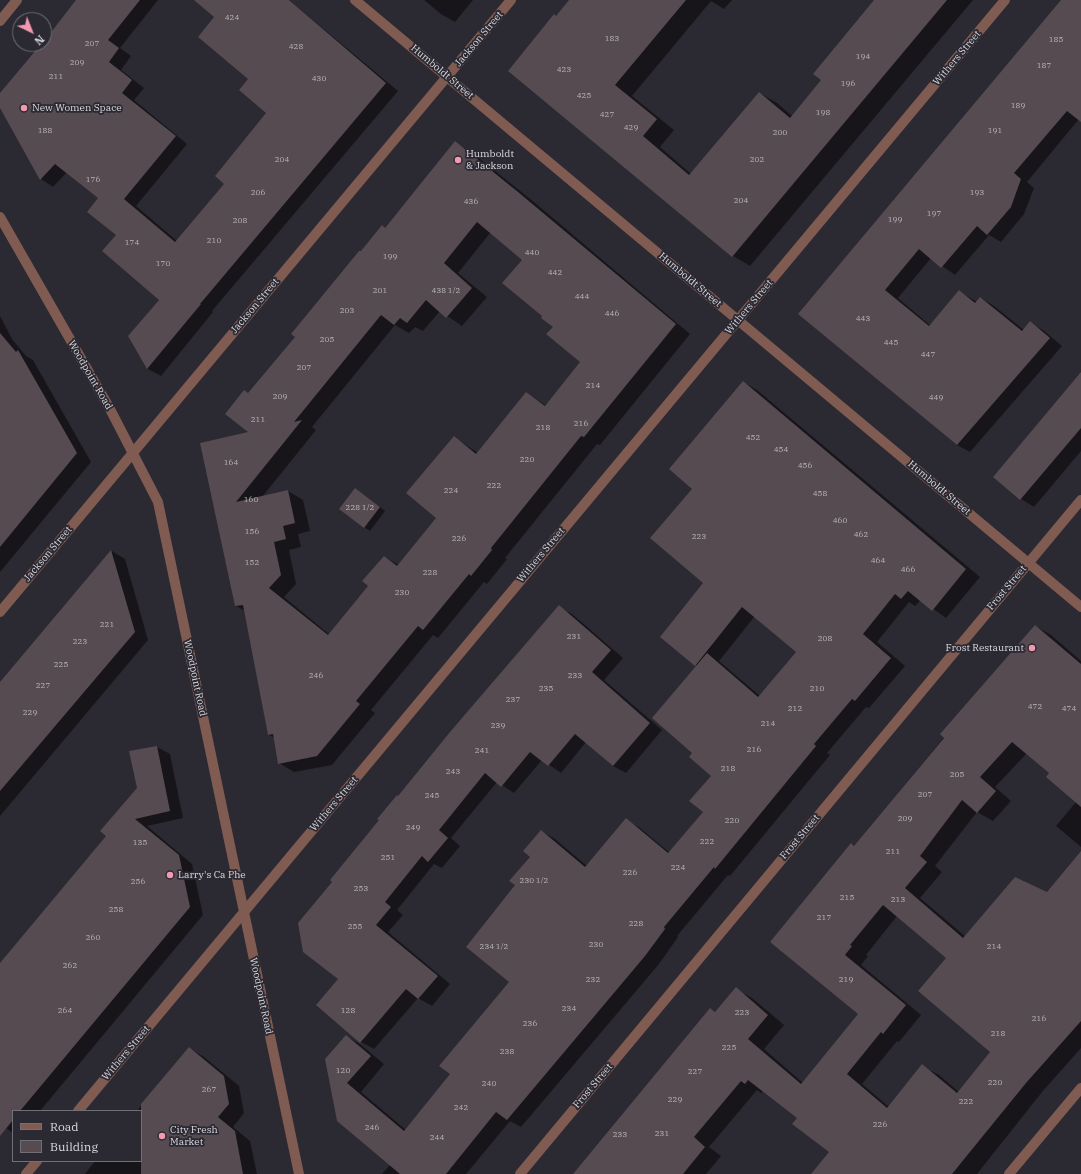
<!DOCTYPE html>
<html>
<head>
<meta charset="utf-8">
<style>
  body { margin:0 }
  #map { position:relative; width:1081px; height:1174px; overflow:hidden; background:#2b2932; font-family:"IBM Plex Serif",serif }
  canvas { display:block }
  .legend { position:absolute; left:12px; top:1110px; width:130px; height:52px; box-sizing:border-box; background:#2b2932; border:1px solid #717078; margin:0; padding:5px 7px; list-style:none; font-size:12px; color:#dbdae0 }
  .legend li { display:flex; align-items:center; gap:8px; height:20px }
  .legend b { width:20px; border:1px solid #717078 }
  .north { position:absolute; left:12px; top:12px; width:40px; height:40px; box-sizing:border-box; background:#2b2932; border:1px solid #717078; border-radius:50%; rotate:137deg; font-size:11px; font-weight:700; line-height:16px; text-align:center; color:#dbdae0 }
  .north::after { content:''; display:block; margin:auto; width:14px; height:18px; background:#f29ab0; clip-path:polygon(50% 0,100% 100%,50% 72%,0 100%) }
</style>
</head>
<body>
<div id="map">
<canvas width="1081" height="1174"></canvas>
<ul class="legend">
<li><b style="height:5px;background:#805b51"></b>Road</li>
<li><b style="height:11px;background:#564b50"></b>Building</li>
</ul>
<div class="north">N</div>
</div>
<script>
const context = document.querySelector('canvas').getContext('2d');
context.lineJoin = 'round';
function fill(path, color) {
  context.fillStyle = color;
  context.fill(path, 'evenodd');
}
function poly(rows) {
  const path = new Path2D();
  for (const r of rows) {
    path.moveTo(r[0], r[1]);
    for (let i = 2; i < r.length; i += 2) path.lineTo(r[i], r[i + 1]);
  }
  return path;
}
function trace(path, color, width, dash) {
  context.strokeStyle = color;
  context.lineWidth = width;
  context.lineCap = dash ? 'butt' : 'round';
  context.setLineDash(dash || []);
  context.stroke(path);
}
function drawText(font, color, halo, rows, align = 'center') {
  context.font = font + ' "IBM Plex Serif",serif';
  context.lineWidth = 3.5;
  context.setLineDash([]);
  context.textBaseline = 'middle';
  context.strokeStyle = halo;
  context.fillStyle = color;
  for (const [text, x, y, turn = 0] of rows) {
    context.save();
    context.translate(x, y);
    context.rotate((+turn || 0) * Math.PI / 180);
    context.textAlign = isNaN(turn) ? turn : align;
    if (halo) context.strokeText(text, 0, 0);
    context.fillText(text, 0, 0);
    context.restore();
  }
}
fill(poly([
  [77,0,158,0,120,48,131,56,121,70,144,88,134,100,187,144,136,206,177,241,225,184,268,113,216,17,195,0,289,0,398,91,212,311,213,312,161,376,148,369,129,336,160,299,117,234,99,198,67,172,53,187,41,179,0,105,0,94,41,44,44,44,44,40],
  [424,0,473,0,455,22,441,14],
  [571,0,732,0,724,9,711,1,632,96,674,130,660,147,691,174,759,93,777,103,792,116,822,80,875,0,973,0,750,266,733,256,509,70],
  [1062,0,1081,0,1081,121,1079,119,1027,182,1034,188,1024,214,1001,242,989,235,955,275,931,258,898,298,931,326,959,291,977,302,981,298,994,306,1024,330,1030,323,1043,330,1062,346,970,452,957,445,800,314],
  [455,143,470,151,534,202,690,334,600,445,597,444,505,558,507,559,487,584,484,582,438,638,433,635,371,710,375,713,332,765,294,772,279,763,274,738,268,734,245,611,236,606,202,444,250,433,249,394,296,337,361,253,385,228],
  [491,232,523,260,554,327,582,362,547,406,526,393,478,453,454,437,437,518,399,565,384,557,370,586,330,635,284,597,296,584,289,550,301,547,298,534,310,531,303,500,288,491,262,497,316,430,312,427,395,325,409,333,415,327,423,331,440,311,462,326,487,297,458,273],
  [0,316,12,339,26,356,33,360,91,462,0,572],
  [1081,373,1081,451,1034,507,1021,499,995,477],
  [743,382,757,390,980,577,946,618,921,600,915,606,909,602,877,642,905,666,869,708,866,707,827,753,830,755,730,876,728,875,677,936,678,937,659,964,521,1127,510,1121,466,1174,382,1174,390,1165,338,1121,346,1036,360,1044,384,1064,361,1092,406,1130,451,1074,510,982,516,885,531,856,541,831,555,839,587,866,626,820,640,828,670,853,704,812,713,776,694,753,698,666,696,665,704,582,694,489],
  [755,616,797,651,760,696,719,661],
  [362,493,385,511,370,531,364,527],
  [112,551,125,559,148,640,0,816,0,684],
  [559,607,572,614,623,658,604,680,662,730,626,773,613,766,586,742,561,773,542,760,514,793,497,782,451,838,460,846,442,868,434,864,397,910,403,915,388,932,450,984,432,1006,418,998,374,1049,361,1042,317,1005,340,979,333,881,399,797],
  [1035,626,1051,635,1081,661,1081,847,1056,826,1076,802,1050,773,1027,753,995,787,1011,801,993,821,977,812,935,866,942,872,920,898,966,937,1047,893,1081,852,1081,1048,1042,1092,977,1174,813,1174,831,1152,798,1118,763,1091,761,1093,757,1090,709,1147,721,1156,706,1174,574,1174,711,1009,716,1012,736,989,752,998,784,1025,764,1049,803,1083,859,1014,771,942,852,844,855,846],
  [897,916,947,958,991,1052,959,1092,939,1075,922,1066,889,1107,862,1084,897,1041,899,1042,921,1015,861,965,868,956,866,955],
  [157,747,170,754,183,818,147,826,192,864,203,915,40,1111,13,1111,13,1133,0,1124,0,965,108,836,138,788],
  [189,1048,204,1057,239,1086,244,1113,233,1127,250,1141,257,1174,85,1174,95,1161,141,1161,141,1111,137,1111]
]), '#0007');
fill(poly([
  [76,0,140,0,108,40,119,48,109,62,132,80,122,93,176,136,124,199,175,242,224,184,215,176,266,113,239,90,248,79,198,37,214,17,194,0,289,0,386,83,200,304,201,304,147,369,128,336,159,300,102,251,116,235,87,212,98,198,55,164,40,180,0,108,0,93,41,44,44,44,44,41],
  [569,0,686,0,615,85,657,119,643,136,689,175,759,92,790,118,821,80,813,74,874,0,947,0,732,257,508,71,554,14,556,16],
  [1061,0,1081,0,1081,122,1067,111,1014,173,1021,179,1011,207,987,235,977,226,941,268,919,249,885,290,929,326,959,290,975,303,980,297,1022,331,1030,321,1050,338,957,445,798,314],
  [455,141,518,192,676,324,584,437,581,436,491,548,492,550,471,576,469,574,423,630,418,626,356,701,360,704,317,756,278,764,273,734,268,735,243,605,235,606,200,443,248,432,225,414,244,390,248,393,295,337,291,334,359,251,361,251,382,225,385,228],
  [477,222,522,260,502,283,542,316,541,318,553,327,546,334,580,362,545,406,526,392,476,454,454,436,406,493,436,518,397,566,384,556,362,581,368,586,328,635,269,588,281,575,274,542,286,539,283,526,295,523,288,490,236,502,302,420,294,422,381,315,394,325,400,318,407,323,426,300,446,318,472,288,444,263],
  [0,333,16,352,18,350,77,453,0,547],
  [1081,372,1081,428,1020,500,993,477],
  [743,381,966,569,932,611,908,591,901,599,895,594,863,634,891,658,855,701,852,699,814,744,816,746,715,869,714,867,664,927,665,929,645,956,507,1120,496,1112,446,1174,400,1174,337,1121,325,1059,346,1035,371,1056,347,1083,404,1131,450,1074,439,1066,509,982,466,947,515,885,509,881,530,857,523,851,541,830,585,867,626,818,668,853,703,812,689,801,711,776,689,757,692,753,652,718,707,653,758,697,796,652,742,607,695,666,660,637,703,583,650,538,692,489,669,469],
  [355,488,380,507,364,528,339,509],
  [111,550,135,632,0,791,0,682],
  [559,605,611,650,592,672,650,723,613,766,575,734,548,766,530,752,501,787,485,773,439,830,448,838,428,862,422,856,385,902,391,907,376,925,438,976,418,999,406,989,360,1043,316,1005,338,979,303,952,298,923,332,882,330,880,379,820,377,819,397,795,398,796,450,732],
  [1035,625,1081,664,1081,807,1046,777,1049,773,1012,742,980,777,996,791,977,813,962,800,920,856,927,862,905,888,963,938,1015,877,1047,892,1081,851,1081,1021,1026,1083,952,1174,811,1174,829,1152,792,1124,797,1118,748,1080,745,1084,741,1081,694,1137,705,1147,683,1174,573,1174,710,1008,715,1012,736,987,768,1015,748,1039,801,1084,858,1014,770,942,851,843,854,846,944,738,940,734],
  [883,905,946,958,918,991,990,1052,957,1093,922,1064,887,1108,847,1074,881,1032,883,1034,906,1005,845,955,852,946,850,945],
  [157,746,170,811,135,819,179,855,190,907,20,1111,13,1111,13,1120,0,1136,0,963,106,836,100,831,137,788,129,751],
  [189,1047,224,1076,229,1104,218,1117,235,1131,243,1174,141,1174,141,1104]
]), '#564b50');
trace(poly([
  [355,0,1081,607],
  [0,21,17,0],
  [0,217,110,409,158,502,299,1174],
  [0,612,511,0],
  [78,1111,1005,0],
  [26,1174,37,1161],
  [520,1174,1081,500],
  [1009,1174,1081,1088]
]), '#805b51', 10);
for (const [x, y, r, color] of [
  [24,108,4,"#f29ab0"],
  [458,160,4,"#f29ab0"],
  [1032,648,4,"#f29ab0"],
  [170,875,4,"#f29ab0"],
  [162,1136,4,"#f29ab0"]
]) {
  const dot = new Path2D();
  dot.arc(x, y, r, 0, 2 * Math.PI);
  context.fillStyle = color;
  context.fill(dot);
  trace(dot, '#2b2932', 1.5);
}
drawText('8px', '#bab6bc', null, [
  ["424",232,18],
  ["183",612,39],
  ["185",1056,40],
  ["207",92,44],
  ["428",296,47],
  ["194",863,57],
  ["209",77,63],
  ["187",1044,66],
  ["423",564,70],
  ["211",56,77],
  ["430",319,79],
  ["196",848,84],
  ["425",584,96],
  ["189",1018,106],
  ["198",823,113],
  ["427",607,115],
  ["429",631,128],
  ["188",45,131],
  ["191",995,131],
  ["200",780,133],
  ["204",282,160],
  ["202",757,160],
  ["176",93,180],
  ["206",258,193],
  ["193",977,193],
  ["204",741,201],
  ["436",471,202],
  ["197",934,214],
  ["199",895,220],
  ["208",240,221],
  ["210",214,241],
  ["174",132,243],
  ["440",532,253],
  ["199",390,257],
  ["170",163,264],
  ["442",555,273],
  ["201",380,291],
  ["438 1/2",446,291],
  ["444",582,297],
  ["203",347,311],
  ["446",612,314],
  ["443",863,319],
  ["205",327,340],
  ["445",891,343],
  ["447",928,355],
  ["207",304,368],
  ["214",593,386],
  ["209",280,397],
  ["449",936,398],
  ["211",258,420],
  ["216",581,424],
  ["218",543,428],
  ["452",753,438],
  ["454",781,450],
  ["220",527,460],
  ["164",231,463],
  ["456",805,466],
  ["222",494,486],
  ["224",451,491],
  ["458",820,494],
  ["160",251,500],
  ["228 1/2",360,508],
  ["460",840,521],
  ["156",252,532],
  ["462",861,535],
  ["223",699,537],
  ["226",459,539],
  ["464",878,561],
  ["152",252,563],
  ["466",908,570],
  ["228",430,573],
  ["230",402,593],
  ["221",107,625],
  ["231",574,637],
  ["208",825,639],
  ["223",80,642],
  ["225",61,665],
  ["246",316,676],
  ["233",575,676],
  ["227",43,686],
  ["235",546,689],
  ["210",817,689],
  ["237",513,700],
  ["472",1035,707],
  ["212",795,709],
  ["474",1069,709],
  ["229",30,713],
  ["214",768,724],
  ["239",498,726],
  ["216",754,750],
  ["241",482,751],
  ["218",728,769],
  ["243",453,772],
  ["205",957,775],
  ["207",925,795],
  ["245",432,796],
  ["209",905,819],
  ["220",732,821],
  ["249",413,828],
  ["222",707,842],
  ["135",140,843],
  ["211",893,852],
  ["251",388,858],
  ["224",678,868],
  ["226",630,873],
  ["230 1/2",534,881],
  ["256",138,882],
  ["253",361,889],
  ["215",847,898],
  ["213",898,900],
  ["258",116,910],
  ["217",824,918],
  ["228",636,924],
  ["255",355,927],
  ["260",93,938],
  ["230",596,945],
  ["234 1/2",494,947],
  ["214",994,947],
  ["262",70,966],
  ["232",593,980],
  ["219",846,980],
  ["234",569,1009],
  ["264",65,1011],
  ["128",348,1011],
  ["223",742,1013],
  ["216",1039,1019],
  ["236",530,1024],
  ["218",998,1034],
  ["225",729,1048],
  ["238",507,1052],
  ["120",343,1071],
  ["227",695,1072],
  ["220",995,1083],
  ["240",489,1084],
  ["267",209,1090],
  ["229",675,1100],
  ["222",966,1102],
  ["242",461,1108],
  ["226",880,1125],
  ["246",372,1128],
  ["231",662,1134],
  ["233",620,1135],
  ["244",437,1138]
]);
drawText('10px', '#dbdae0', '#2b2932', [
  ["Jackson Street",479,39,-50],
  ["Withers Street",957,58,-50],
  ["Humboldt Street",442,72,40],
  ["Humboldt Street",690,280,40],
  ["Jackson Street",255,306,-50],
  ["Withers Street",749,307,-50],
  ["Woodpoint Road",90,375,60],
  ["Humboldt Street",939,488,40],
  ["Jackson Street",48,554,-50],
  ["Withers Street",541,555,-50],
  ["Frost Street",1007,588,-50],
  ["Woodpoint Road",195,678,78],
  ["Withers Street",334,804,-50],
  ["Frost Street",800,837,-50],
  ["Woodpoint Road",261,996,78],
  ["Withers Street",126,1053,-50],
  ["Frost Street",593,1086,-50]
]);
drawText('10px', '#dbdae0', '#2b2932', [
  ["New Women Space",32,108],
  ["Humboldt",466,154],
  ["& Jackson",466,166],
  ["Frost Restaurant",1024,648,"right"],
  ["Larry's Ca Phe",178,875],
  ["City Fresh",170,1130],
  ["Market",170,1142]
], 'left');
</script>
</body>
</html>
